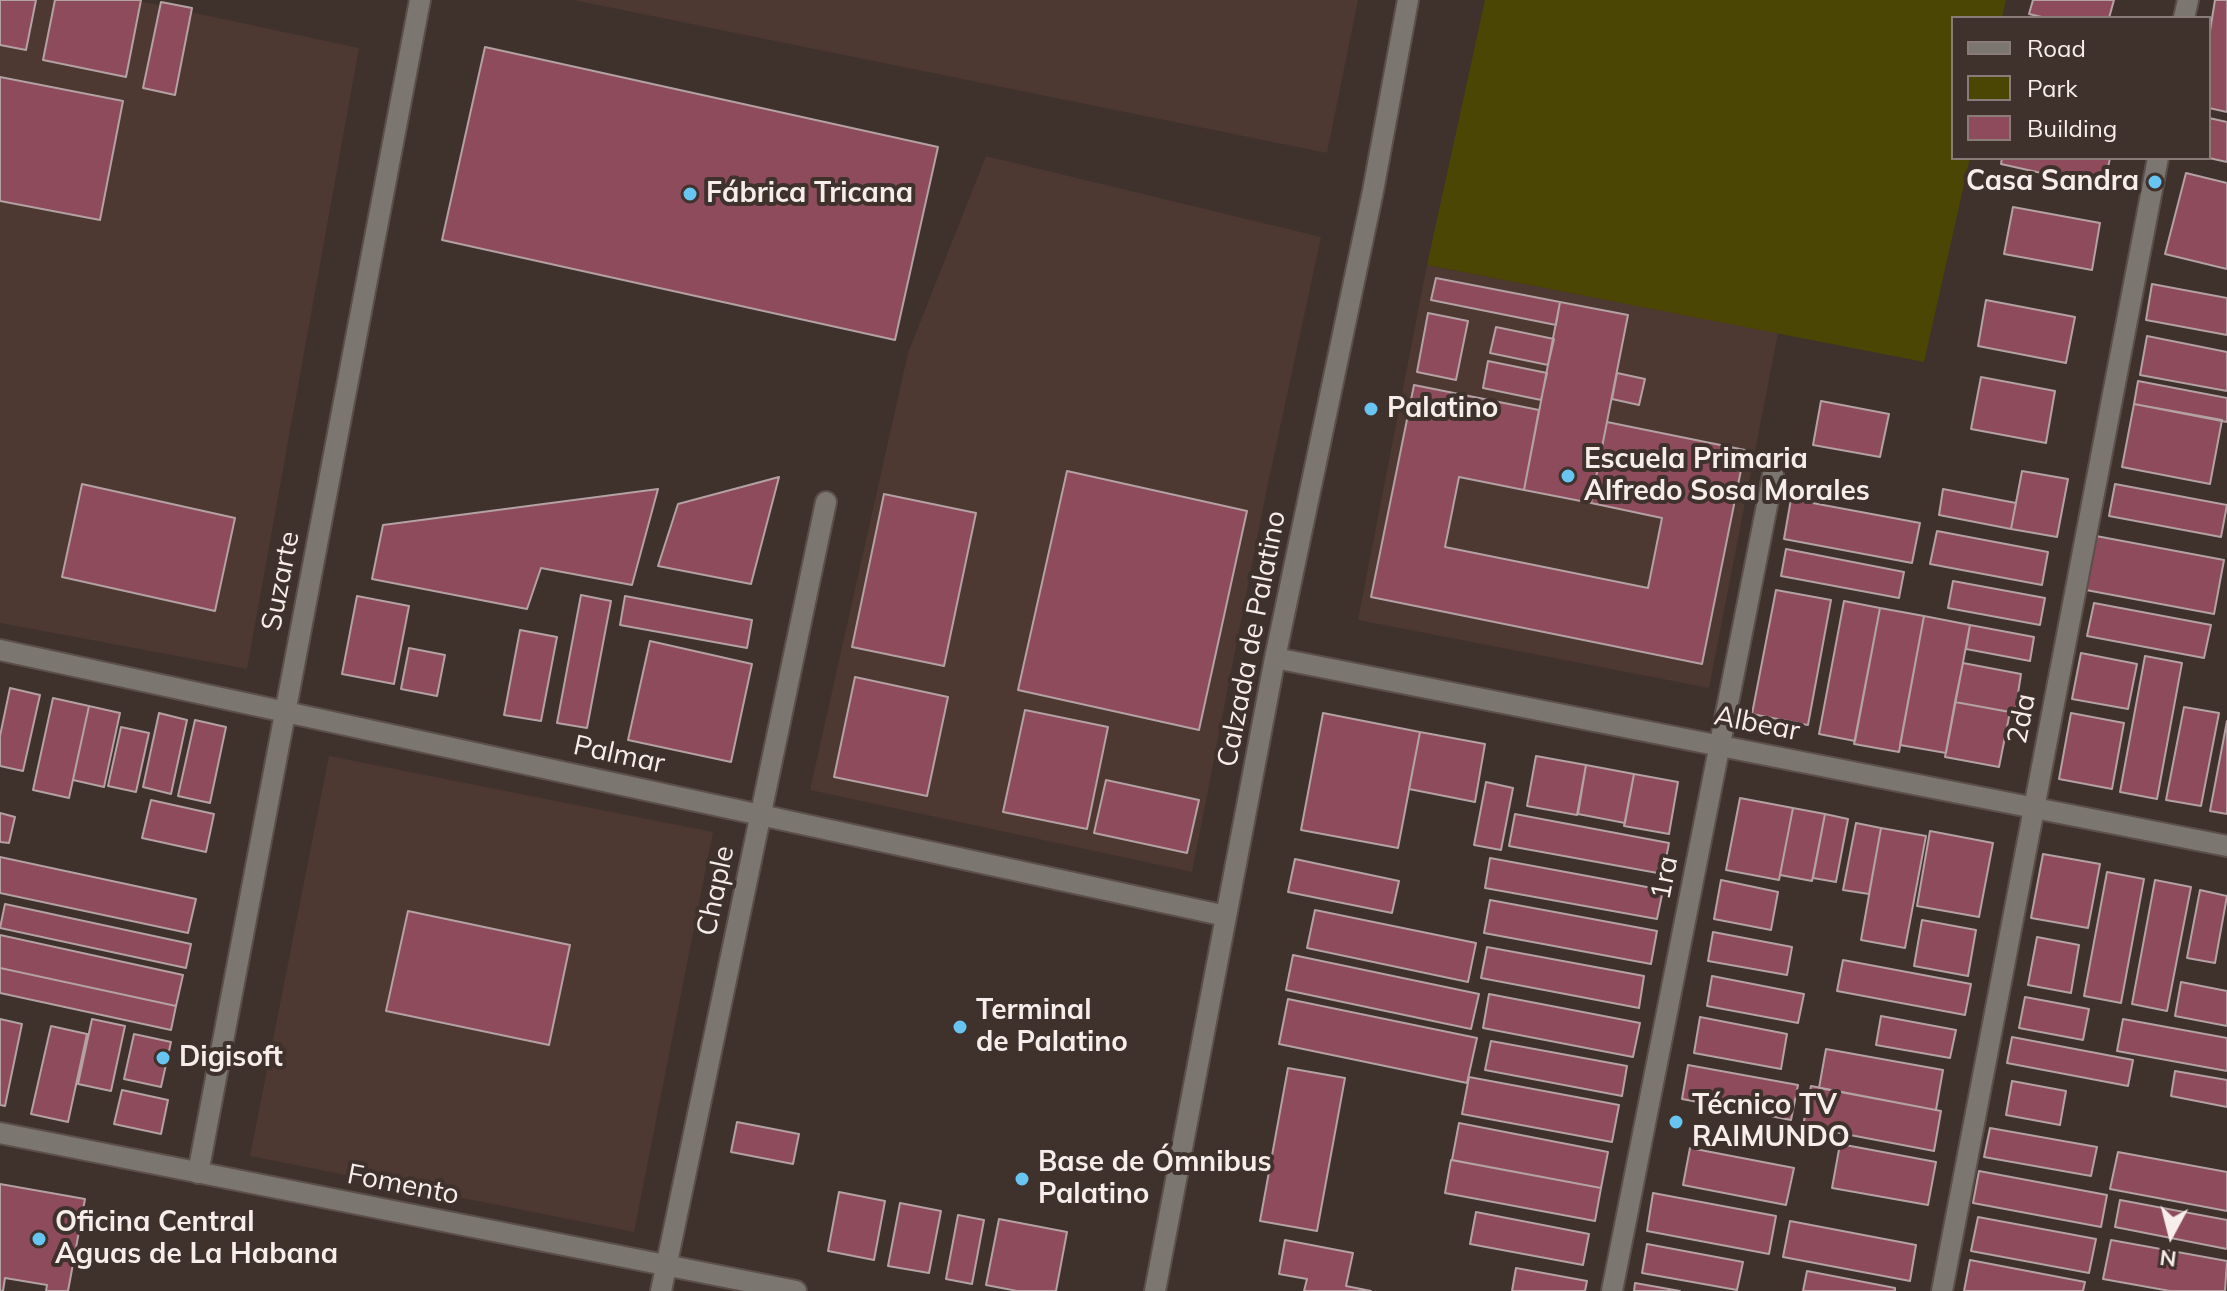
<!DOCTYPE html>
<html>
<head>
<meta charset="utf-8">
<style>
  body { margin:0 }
  #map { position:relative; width:2227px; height:1291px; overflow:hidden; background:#3f312c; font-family:Mulish,sans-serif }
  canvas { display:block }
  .legend { position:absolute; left:1951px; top:16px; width:260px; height:144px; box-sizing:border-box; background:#3f312c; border:2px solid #897c78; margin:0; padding:10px 14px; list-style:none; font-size:24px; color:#f7edea }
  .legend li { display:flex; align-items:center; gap:16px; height:40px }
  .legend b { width:40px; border:2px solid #897c78 }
  .north { position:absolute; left:2131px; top:1195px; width:80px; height:80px; -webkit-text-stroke:6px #3f312c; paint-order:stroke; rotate:187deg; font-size:22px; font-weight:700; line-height:32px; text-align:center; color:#f7edea }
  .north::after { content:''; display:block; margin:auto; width:28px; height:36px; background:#f7edea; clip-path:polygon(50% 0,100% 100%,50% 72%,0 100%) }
</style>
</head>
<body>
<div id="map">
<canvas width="2227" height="1291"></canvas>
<ul class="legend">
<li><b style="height:10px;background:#7b7670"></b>Road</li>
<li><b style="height:22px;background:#4b4604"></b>Park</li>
<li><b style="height:22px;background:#8d4b5c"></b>Building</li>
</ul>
<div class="north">N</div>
</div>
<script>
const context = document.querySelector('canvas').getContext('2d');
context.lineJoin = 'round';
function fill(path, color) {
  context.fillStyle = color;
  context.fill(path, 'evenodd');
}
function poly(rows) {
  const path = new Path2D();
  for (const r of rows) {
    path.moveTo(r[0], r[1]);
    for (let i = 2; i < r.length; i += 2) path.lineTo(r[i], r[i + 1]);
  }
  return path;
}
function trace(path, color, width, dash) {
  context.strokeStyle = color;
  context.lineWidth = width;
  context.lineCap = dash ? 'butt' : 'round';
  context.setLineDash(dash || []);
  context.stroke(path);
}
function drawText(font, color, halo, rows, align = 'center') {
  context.font = font + ' Mulish,sans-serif';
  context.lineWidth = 8;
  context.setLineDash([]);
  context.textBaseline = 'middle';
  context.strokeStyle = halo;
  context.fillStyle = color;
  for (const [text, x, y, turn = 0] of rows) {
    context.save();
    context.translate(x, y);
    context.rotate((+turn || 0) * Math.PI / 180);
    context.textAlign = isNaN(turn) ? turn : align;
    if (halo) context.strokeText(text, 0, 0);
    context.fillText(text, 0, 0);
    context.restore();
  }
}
fill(poly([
  [0,0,134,0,359,48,247,669,0,623],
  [573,0,1358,0,1327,153],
  [986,156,1321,237,1266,493,1192,872,810,790,908,353],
  [1427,265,1778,333,1709,688,1358,620],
  [329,756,713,832,634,1232,250,1156]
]), '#4d3832');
fill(poly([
  [1485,0,2006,0,2002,18,1953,18,1953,158,1970,158,1924,362,1427,265]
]), '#4b4604');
const building = poly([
  [0,0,36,0,26,50,0,45,0,0],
  [55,0,141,0,126,77,43,60,55,0],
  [2033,0,2114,0,2109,18,2046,18,2029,14,2033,0],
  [2215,0,2227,0,2227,112,2209,108,2209,37,2215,0],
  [161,2,192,8,175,95,143,88,161,2],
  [485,47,938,147,895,340,442,240,485,47],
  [0,77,123,101,100,220,0,201,0,77],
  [2209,118,2227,122,2227,162,2209,158,2209,118],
  [2002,158,2110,158,2104,187,2001,164,2002,158],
  [2186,173,2227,183,2227,269,2165,254,2186,173],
  [2013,207,2100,223,2092,270,2004,254,2013,207],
  [1436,278,1560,302,1556,325,1431,300,1436,278],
  [2152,284,2227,298,2227,335,2146,320,2152,284],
  [1986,300,2075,317,2066,363,1978,346,1986,300],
  [1560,302,1628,315,1591,503,1524,490,1560,302],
  [1428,313,1468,321,1456,380,1417,372,1428,313],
  [1496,327,1554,339,1548,365,1490,353,1496,327],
  [2147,336,2227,352,2227,391,2140,375,2147,336],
  [1488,361,1547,373,1541,400,1483,388,1488,361],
  [1617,373,1645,379,1639,405,1612,399,1617,373],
  [1981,377,2055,391,2046,443,1971,429,1981,377],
  [2138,381,2227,398,2227,422,2134,404,2138,381],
  [1414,385,1539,410,1524,490,1459,477,1445,547,1648,588,1662,518,1591,503,1607,422,1745,450,1702,664,1371,597,1414,385],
  [1821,401,1889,414,1880,457,1813,445,1821,401],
  [2134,404,2222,420,2210,484,2122,467,2134,404],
  [1067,471,1247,511,1199,730,1018,690,1067,471],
  [2022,471,2068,479,2057,537,2011,529,2022,471],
  [779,477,751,584,658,566,678,504,779,477],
  [82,484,235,518,215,611,62,577,82,484],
  [2115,484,2227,505,2221,537,2109,516,2115,484],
  [658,489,632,585,541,568,527,609,372,579,383,525,658,489],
  [1943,489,2016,503,2011,529,1939,515,1943,489],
  [884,494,976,513,944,666,852,647,884,494],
  [1791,499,1920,523,1912,563,1784,539,1791,499],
  [1937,531,2048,552,2042,585,1930,564,1937,531],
  [2096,536,2224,560,2214,614,2086,590,2096,536],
  [1786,549,1904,572,1899,598,1781,576,1786,549],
  [1953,581,2045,598,2040,625,1948,608,1953,581],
  [1776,590,1831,600,1808,725,1752,714,1776,590],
  [581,595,611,601,587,728,557,723,581,595],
  [357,596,409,606,394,684,342,674,357,596],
  [625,596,752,620,747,648,620,625,625,596],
  [1844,601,1880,608,1855,741,1819,734,1844,601],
  [2094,603,2211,625,2204,658,2087,636,2094,603],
  [1880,608,1924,616,1899,752,1854,744,1880,608],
  [1924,616,1970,625,1946,753,1900,745,1924,616],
  [1970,625,2034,637,2030,661,1966,649,1970,625],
  [520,630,557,637,541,721,504,715,520,630],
  [650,641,752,664,731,762,628,740,650,641],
  [409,648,445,655,437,696,401,689,409,648],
  [2081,653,2137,664,2128,709,2072,699,2081,653],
  [2145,656,2182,663,2157,799,2120,792,2145,656],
  [1963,663,2021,674,2015,713,1955,702,1963,663],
  [855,677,948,697,927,796,834,777,855,677],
  [10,688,40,695,23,771,0,766,0,736,10,688],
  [53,698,89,706,69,798,33,790,53,698],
  [1955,702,2010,712,1999,767,1945,757,1955,702],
  [89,706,120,713,104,787,73,780,89,706],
  [2184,707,2219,713,2201,806,2166,800,2184,707],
  [1025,710,1108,727,1087,829,1003,812,1025,710],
  [159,713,187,720,171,794,143,787,159,713],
  [1323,713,1420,732,1398,848,1301,830,1323,713],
  [2071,713,2124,723,2112,789,2059,779,2071,713],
  [195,720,226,727,210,803,178,796,195,720],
  [2227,721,2227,814,2210,811,2227,721],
  [121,727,149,733,136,792,108,786,121,727],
  [1420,732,1485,744,1475,802,1409,789,1420,732],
  [1536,756,1586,765,1577,815,1527,806,1536,756],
  [1586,765,1634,774,1625,823,1578,814,1586,765],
  [1634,774,1678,782,1669,834,1624,826,1634,774],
  [1106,780,1199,800,1187,853,1094,833,1106,780],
  [1486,782,1513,788,1501,850,1474,845,1486,782],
  [1740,798,1793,808,1779,880,1726,870,1740,798],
  [151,800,214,814,206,852,142,838,151,800],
  [1793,808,1825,814,1812,881,1780,875,1793,808],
  [0,813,15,817,9,843,0,842,0,813],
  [1515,814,1669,843,1663,874,1509,846,1515,814],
  [1825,814,1848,819,1836,882,1813,878,1825,814],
  [1856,823,1881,828,1869,894,1843,890,1856,823],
  [1881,828,1926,836,1905,948,1861,940,1881,828],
  [1930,831,1993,843,1979,917,1917,906,1930,831],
  [2043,854,2100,864,2088,928,2031,918,2043,854],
  [0,857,196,899,188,933,0,893,0,857],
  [1490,858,1663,890,1657,919,1485,888,1490,858],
  [1295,859,1399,881,1392,913,1288,892,1295,859],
  [2107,872,2144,879,2121,1003,2084,996,2107,872],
  [1721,880,1778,892,1771,930,1714,919,1721,880],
  [2155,880,2191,887,2167,1011,2132,1004,2155,880],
  [2200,890,2227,896,2215,963,2187,958,2200,890],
  [1490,900,1657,931,1651,964,1484,933,1490,900],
  [5,904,191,944,186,968,0,928,5,904],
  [1315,910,1476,943,1468,982,1307,948,1315,910],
  [408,911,570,945,549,1045,386,1011,408,911],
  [1922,920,1976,930,1968,976,1914,966,1922,920],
  [1713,932,1792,947,1787,975,1708,961,1713,932],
  [0,935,183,975,176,1006,0,968,0,935],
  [2037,937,2079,945,2071,993,2028,985,2037,937],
  [1487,947,1644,976,1639,1008,1481,978,1487,947],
  [1293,955,1479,994,1471,1029,1286,990,1293,955],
  [1843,960,1971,984,1965,1015,1837,991,1843,960],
  [0,968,176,1006,171,1030,0,993,0,968],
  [1712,976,1804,994,1798,1023,1707,1006,1712,976],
  [2181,982,2227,991,2227,1026,2175,1016,2181,982],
  [1489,994,1640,1023,1633,1057,1483,1028,1489,994],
  [2025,997,2089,1009,2083,1040,2019,1028,2025,997],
  [1288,999,1477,1038,1467,1083,1279,1044,1288,999],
  [1881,1016,1956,1030,1950,1058,1876,1045,1881,1016],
  [1700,1017,1787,1034,1781,1069,1694,1053,1700,1017],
  [0,1019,22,1024,5,1106,0,1105,0,1019],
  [92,1019,125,1026,111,1091,78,1084,92,1019],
  [2123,1019,2227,1038,2227,1071,2117,1051,2123,1019],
  [51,1026,87,1034,68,1122,31,1114,51,1026],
  [134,1034,171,1042,161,1087,124,1079,134,1034],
  [2012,1037,2133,1060,2128,1086,2007,1063,2012,1037],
  [1491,1041,1627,1066,1622,1096,1485,1070,1491,1041],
  [1826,1049,1943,1070,1936,1110,1819,1088,1826,1049],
  [1688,1065,1798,1085,1791,1120,1682,1099,1688,1065],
  [1288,1068,1345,1078,1317,1231,1260,1221,1288,1068],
  [2175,1071,2227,1080,2227,1107,2171,1096,2175,1071],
  [1469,1077,1619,1105,1612,1142,1462,1114,1469,1077],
  [2012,1081,2066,1091,2060,1125,2006,1115,2012,1081],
  [1811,1086,1941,1111,1934,1151,1803,1126,1811,1086],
  [122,1090,168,1100,161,1134,114,1124,122,1090],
  [737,1122,799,1134,793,1164,731,1152,737,1122],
  [1459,1123,1608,1152,1601,1188,1452,1160,1459,1123],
  [1990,1128,2097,1147,2091,1176,1984,1157,1990,1128],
  [1840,1144,1936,1162,1928,1205,1832,1188,1840,1144],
  [1690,1148,1794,1168,1786,1205,1683,1185,1690,1148],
  [2118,1152,2227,1172,2227,1211,2110,1189,2118,1152],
  [1451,1160,1601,1188,1595,1221,1445,1193,1451,1160],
  [1979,1171,2107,1195,2101,1227,1973,1203,1979,1171],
  [0,1184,85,1199,68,1291,46,1291,47,1285,5,1278,3,1291,0,1291,0,1184],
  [839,1192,885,1201,874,1260,828,1251,839,1192],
  [1653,1193,1776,1216,1769,1254,1647,1231,1653,1193],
  [2120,1200,2227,1220,2227,1249,2115,1227,2120,1200],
  [900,1203,941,1211,929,1273,888,1266,900,1203],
  [1476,1212,1589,1234,1583,1265,1470,1244,1476,1212],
  [958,1215,984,1220,972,1284,946,1279,958,1215],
  [1978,1217,2096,1239,2089,1273,1971,1251,1978,1217],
  [999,1219,1067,1232,1056,1291,1017,1291,986,1285,999,1219],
  [1790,1221,1916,1245,1910,1281,1783,1257,1790,1221],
  [1285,1240,1353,1253,1346,1286,1371,1291,1304,1291,1307,1279,1279,1274,1285,1240],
  [2111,1240,2227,1261,2225,1291,2170,1291,2103,1279,2111,1240],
  [1647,1244,1743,1262,1737,1290,1642,1273,1647,1244],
  [1970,1260,2085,1282,2083,1291,1964,1291,1970,1260],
  [1516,1268,1587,1281,1585,1291,1512,1291,1516,1268],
  [1807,1271,1895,1288,1895,1291,1803,1291,1807,1271],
  [1635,1283,1680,1291,1634,1291,1635,1283]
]);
fill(building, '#8d4b5c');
trace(building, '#b4a1a4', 2);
const minor = poly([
  [2184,18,2188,0],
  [0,650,1226,916],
  [1275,658,2227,846],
  [0,1133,796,1291],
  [198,1173,420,0],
  [661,1291,826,502],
  [1155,1291,1275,658,1373,191,1408,0],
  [1612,1291,1773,475],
  [1942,1291,2158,158]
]);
trace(minor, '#5c4f4a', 24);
trace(minor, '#7b7670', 20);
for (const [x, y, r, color] of [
  [2155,182,8,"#68c4f0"],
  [690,194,8,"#68c4f0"],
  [1371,409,8,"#68c4f0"],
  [1568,476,8,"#68c4f0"],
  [960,1027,8,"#68c4f0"],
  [163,1058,8,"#68c4f0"],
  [1676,1122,8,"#68c4f0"],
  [1022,1179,8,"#68c4f0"],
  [39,1239,8,"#68c4f0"]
]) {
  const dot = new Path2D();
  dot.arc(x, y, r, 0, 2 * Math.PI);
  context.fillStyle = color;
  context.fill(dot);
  trace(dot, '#3f312c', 3);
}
drawText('bold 28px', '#f7edea', '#3f312c', [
  ["Casa Sandra",2139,182,"right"],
  ["Fábrica Tricana",706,194],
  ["Palatino",1387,409],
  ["Escuela Primaria",1584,460],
  ["Alfredo Sosa Morales",1584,492],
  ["Terminal",976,1011],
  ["de Palatino",976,1043],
  ["Digisoft",179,1058],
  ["Técnico TV",1692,1106],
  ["RAIMUNDO",1692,1138],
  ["Base de Ómnibus",1038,1163],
  ["Palatino",1038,1195],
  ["Oficina Central",55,1223],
  ["Aguas de La Habana",55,1255]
], 'left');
drawText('28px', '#f7edea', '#3f312c', [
  ["Suzarte",281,581,-79],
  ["Calzada de Palatino",1252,639,-79],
  ["2da",2022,719,-79],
  ["Albear",1757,724,11],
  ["Palmar",619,755,12],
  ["1ra",1665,878,-79],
  ["Chaple",716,891,-78],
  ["Fomento",403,1185,11]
]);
</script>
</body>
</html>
